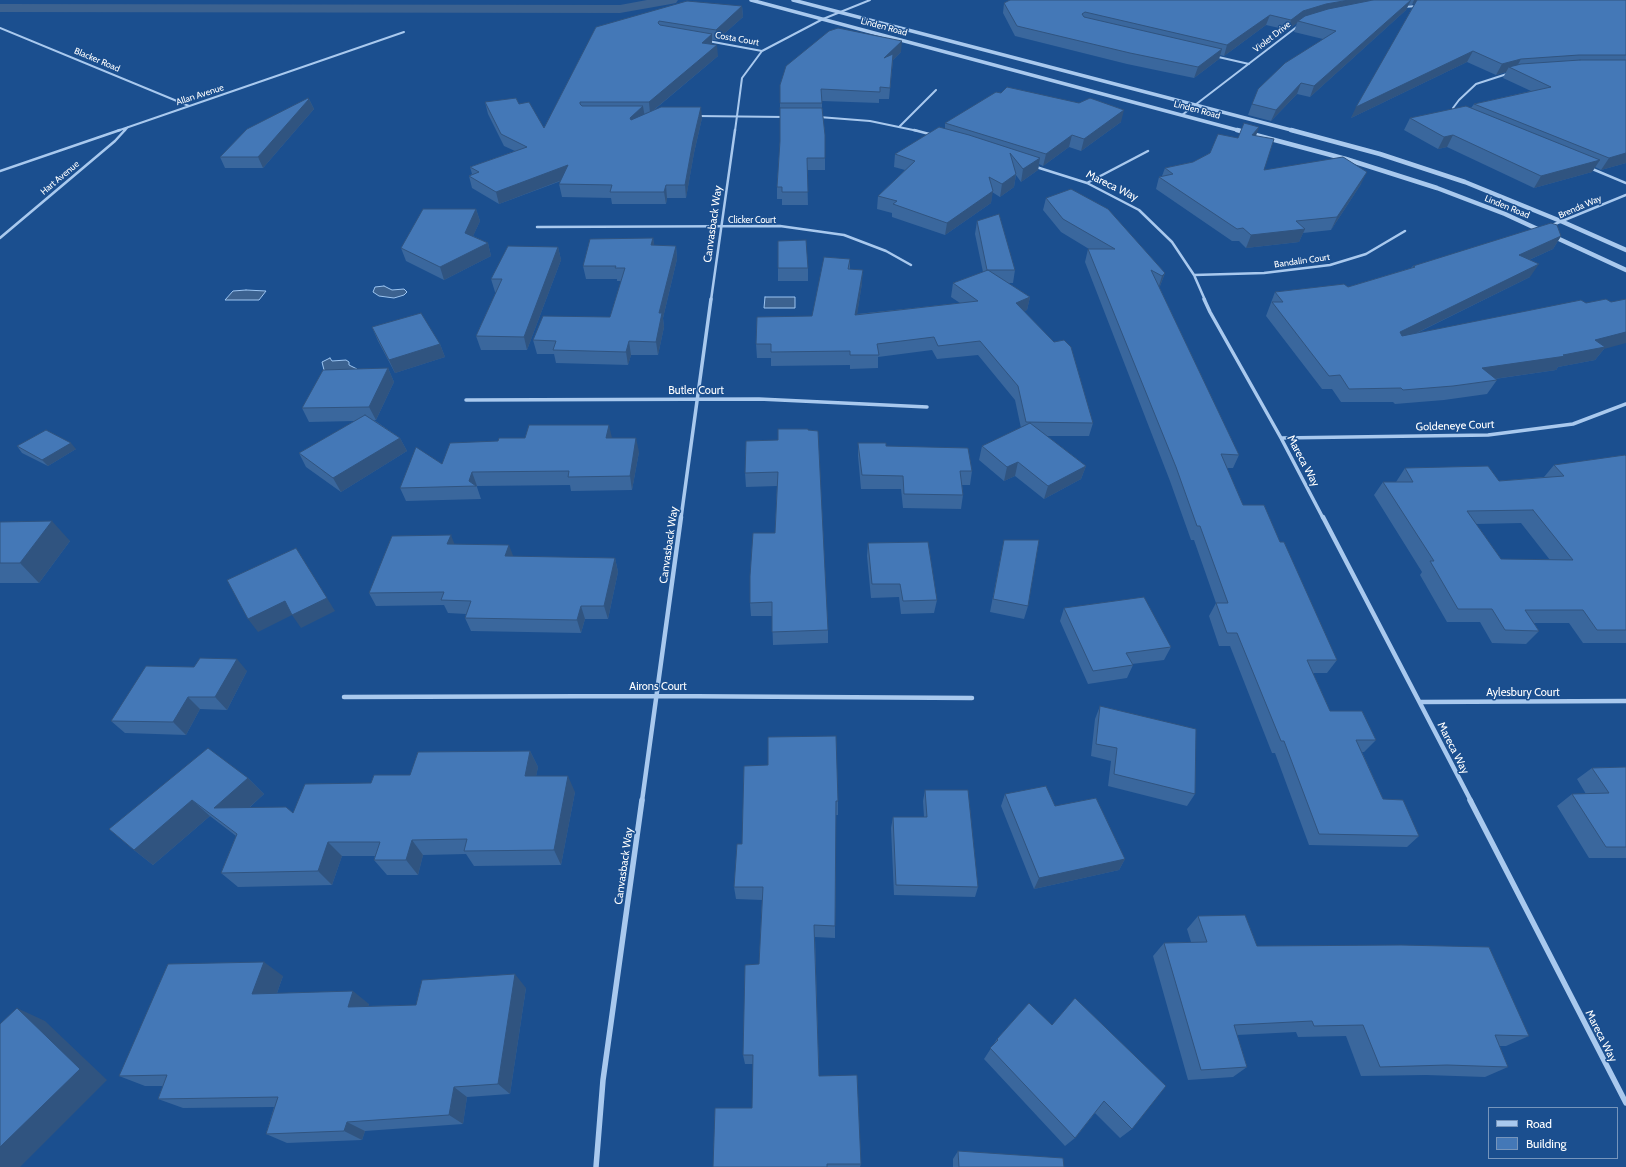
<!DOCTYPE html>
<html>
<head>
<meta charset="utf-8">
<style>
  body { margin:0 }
  #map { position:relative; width:1626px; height:1167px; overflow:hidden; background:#1b4f8f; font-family:Cabin,sans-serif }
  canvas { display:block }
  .legend { position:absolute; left:1488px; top:1107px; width:130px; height:52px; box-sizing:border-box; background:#1b4f8f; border:1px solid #7695bc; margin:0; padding:5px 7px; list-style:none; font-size:12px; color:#fff }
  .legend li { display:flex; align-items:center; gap:8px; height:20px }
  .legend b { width:20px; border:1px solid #7695bc }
</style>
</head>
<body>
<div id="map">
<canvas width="1626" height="1167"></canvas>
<ul class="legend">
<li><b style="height:5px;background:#a9c9ee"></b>Road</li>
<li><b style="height:11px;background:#4478b7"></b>Building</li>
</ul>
</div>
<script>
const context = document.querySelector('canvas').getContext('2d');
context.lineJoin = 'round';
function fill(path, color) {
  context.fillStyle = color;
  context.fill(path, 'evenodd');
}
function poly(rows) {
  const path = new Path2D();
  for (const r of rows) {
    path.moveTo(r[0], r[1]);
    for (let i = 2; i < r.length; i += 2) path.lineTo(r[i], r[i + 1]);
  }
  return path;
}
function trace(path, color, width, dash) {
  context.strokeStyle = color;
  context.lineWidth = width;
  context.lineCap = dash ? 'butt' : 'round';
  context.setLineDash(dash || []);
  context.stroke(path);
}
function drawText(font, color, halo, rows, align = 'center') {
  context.font = font + ' Cabin,sans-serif';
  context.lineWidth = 3;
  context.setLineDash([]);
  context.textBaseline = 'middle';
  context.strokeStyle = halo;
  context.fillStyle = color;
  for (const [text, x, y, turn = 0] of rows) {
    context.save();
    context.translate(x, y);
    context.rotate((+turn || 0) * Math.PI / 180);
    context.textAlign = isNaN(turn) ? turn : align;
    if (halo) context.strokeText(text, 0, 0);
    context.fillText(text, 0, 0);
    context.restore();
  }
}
const water = poly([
  [384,286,392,290,404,289,407,292,404,295,394,298,379,296,373,292,375,287,384,286],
  [246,290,266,291,259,300,225,300,233,291,246,290],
  [765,297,795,297,795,308,764,308,765,297],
  [330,358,332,361,346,360,349,362,349,365,357,369,356,372,327,371,324,370,322,362,330,358]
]);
fill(water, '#3c6290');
trace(water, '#9cc4f0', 1);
fill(poly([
  [647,0,678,0,676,3,671,4,620,13,0,12,0,4,620,5,647,0]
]), '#3c6290');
trace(poly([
  [1402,7,1418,6],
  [0,28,189,106],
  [708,41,762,51],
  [1214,56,1249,64],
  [1457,111,1453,108,1459,100,1476,84,1510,73],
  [1182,115,1298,26],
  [697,116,785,117],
  [819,117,870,121,918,131],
  [900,126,936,90],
  [117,131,404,32],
  [124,131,128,127],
  [735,131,742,78,762,51,823,19,870,0]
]), '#a9c9ee', 2);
trace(poly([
  [914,130,933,135],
  [1033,166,1087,183,1139,210,1172,242,1194,275,1205,300],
  [1590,168,1626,183],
  [0,171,120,130],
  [1087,183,1148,151],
  [1550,226,1626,195],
  [537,227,780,226,844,235,886,251,911,265],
  [0,238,115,141,125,130],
  [1194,275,1264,273,1330,265,1366,254,1405,231],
  [711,300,735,130]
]), '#a9c9ee', 2.5);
trace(poly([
  [1204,299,1210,312,1281,438,1323,518],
  [466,400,759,399,927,407],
  [1281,438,1488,435,1573,424,1626,404],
  [681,518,711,299]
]), '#a9c9ee', 3.5);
trace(poly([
  [1323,517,1471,801],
  [344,697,657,696,972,698],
  [1420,702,1626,701],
  [642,801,681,517]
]), '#a9c9ee', 4.5);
trace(poly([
  [1470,800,1626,1103],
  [596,1167,603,1080,642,800]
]), '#a9c9ee', 5.5);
trace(poly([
  [751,0,1241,131],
  [793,0,1295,131]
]), '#a9c9ee', 3.5);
trace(poly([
  [1237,130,1346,159,1437,188,1505,214,1626,270],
  [1291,130,1380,154,1465,182,1563,222,1626,250]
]), '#a9c9ee', 4.5);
fill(poly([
  [1010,0,1626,0,1626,163,1601,170,1595,167,1592,172,1534,188,1447,147,1438,149,1404,130,1410,118,1471,108,1474,104,1531,91,1503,78,1506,72,1496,75,1467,62,1351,118,1416,1,1412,5,1408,5,1406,10,1310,97,1297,94,1271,121,1248,115,1252,104,1323,39,1294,32,1297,23,1288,30,1266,25,1224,56,1220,55,1219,59,1194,78,1127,64,1015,36,1003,13,1004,3],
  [742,6,743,17,717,40,712,40,712,44,718,56,654,110,702,118,694,153,686,198,667,198,666,204,612,204,611,198,562,197,559,184,561,181,499,204,472,188,469,176,472,174,470,167,515,151,504,146,488,114,485,102,519,104,544,128,596,27],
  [901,52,893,60,889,99,879,99,879,103,822,101,822,108,825,135,825,170,807,170,808,205,782,205,782,199,777,199,777,187,780,141,780,85],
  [309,99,314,109,263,168,225,168,220,157],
  [1121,122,1081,151,1069,147,1043,166,1039,164,1038,170,1021,182,1016,175,1014,187,1000,197,992,192,991,203,945,235,892,217,892,213,877,209,878,196,905,170,894,167,895,154,945,129,945,123],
  [1256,136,1264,170,1361,184,1331,230,1303,233,1299,242,1246,248,1239,241,1232,241,1156,189,1159,177,1162,176,1165,168,1193,162,1238,138],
  [1046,198,1165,273,1160,286,1159,287,1239,455,1233,468,1227,468,1243,505,1280,542,1337,660,1327,673,1313,673,1330,711,1376,740,1364,752,1362,752,1383,799,1419,836,1407,847,1309,845,1275,753,1272,753,1230,646,1219,646,1209,616,1216,603,1194,540,1191,540,1170,481,1085,262,1088,249,1089,249,1061,232,1043,210],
  [476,209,480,221,473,236,488,243,491,256,444,280,406,261,401,248],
  [977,221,1015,270,1013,283,1008,283,1030,297,1027,310,1024,311,1093,423,1089,436,1047,436,1086,466,1081,479,1044,499,1015,476,1004,481,979,460,982,446,1021,428,1015,400,978,355,937,359,932,350,878,357,878,368,850,369,850,365,771,366,771,358,757,358,756,344,812,316,850,259,850,269,862,283,857,314,960,303,951,297,953,283,983,272,975,234],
  [1561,236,1553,249,1529,260,1530,277,1415,334,1604,349,1595,360,1558,367,1556,370,1495,379,1497,380,1487,394,1444,400,1395,404,1393,402,1341,402,1332,389,1322,389,1266,316,1275,292,1348,287,1411,268,1413,266],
  [653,238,654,245,676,246,677,259,663,318,664,327,658,355,631,355,628,365,556,363,554,354,537,354,533,340,610,317,621,281,617,281,617,279,586,279,583,266],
  [558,247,561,260,527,350,481,350,476,336,496,292,495,292,491,279],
  [778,268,808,268,808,281,778,281],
  [372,327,440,344,445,357,395,373,378,341],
  [388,368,394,382,376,420,374,420,400,438,407,451,341,492,306,467,299,453,355,421,309,422,302,408],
  [612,438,639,452,632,490,571,491,570,485,477,486,477,487,481,499,406,501,400,488,442,464],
  [778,440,828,630,828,643,773,645,772,616,751,616,750,603,775,533,777,486,746,487,745,473],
  [858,443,886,446,972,471,970,485,962,485,963,495,961,509,903,508,901,489,861,489,858,456],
  [17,446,76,449,48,466,22,453],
  [1626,456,1626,643,1583,643,1569,623,1534,623,1539,631,1526,644,1492,643,1480,622,1447,622,1420,575,1422,572,1374,495,1383,482,1396,482,1405,468,1499,481,1544,477,1554,465],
  [1521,523,1550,560,1501,559,1476,524],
  [0,522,70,541,39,583,0,583],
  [1004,540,1028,606,1024,619,990,612],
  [868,543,937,600,934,613,901,614,899,597,871,598,867,556],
  [455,544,513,557,615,558,618,572,608,619,585,619,581,633,471,631,465,618,466,614,448,613,444,605,376,606,369,593],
  [1064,608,1171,647,1164,660,1132,664,1133,665,1127,678,1088,684,1060,621],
  [247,671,227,710,200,709,186,735,125,733,111,721],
  [1100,706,1195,794,1187,806,1108,786,1111,761,1091,756,1095,719],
  [530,751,538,767,536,776,575,792,561,865,474,866,466,854,423,855,418,875,387,875,374,860,375,856,342,856,332,885,238,887,221,873,236,836,210,816,153,865,134,850,109,829,248,778,264,794,249,808,293,813,371,783],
  [744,766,838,801,838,815,836,815,835,926,835,938,815,937,819,1076,861,1164,860,1167,713,1167,752,1108,753,1064,745,1064,743,1055,759,964,762,900,736,899,734,887,742,844],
  [1626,767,1626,858,1589,858,1557,806,1572,794,1586,794,1577,779,1592,768],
  [925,790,978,887,975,897,894,895,891,828,893,817,924,817,923,801],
  [1005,794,1055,806,1125,859,1119,870,1034,889,1001,806],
  [1198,916,1257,946,1529,1036,1506,1046,1499,1046,1508,1067,1485,1077,1426,1075,1361,1076,1346,1036,1298,1037,1296,1032,1237,1035,1247,1067,1233,1077,1188,1080,1153,956,1164,943,1191,942,1187,929],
  [283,976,277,993,369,1004,368,1006,416,1005,526,988,510,1094,467,1097,463,1124,365,1131,362,1140,287,1143,266,1134,274,1107,183,1108,158,1099,163,1086,145,1086,119,1076],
  [1029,1003,1132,1129,1120,1138,1095,1113,1075,1138,1065,1146,984,1059,997,1039],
  [958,1151,1064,1167,953,1167,953,1159]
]), '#3a679d');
fill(poly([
  [1349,0,1371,0,1369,6,1298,21,1297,23,1288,30,1291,20,1303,11,1326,4],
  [1411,0,1406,10,1310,97,1314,86],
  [1414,0,1418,0,1412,5],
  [742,6,743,17,717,40,716,30],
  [1270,15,1266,25,1224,56,1227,45],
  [712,34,712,45,702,43],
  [902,41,901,52,893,60,889,99,890,88,884,58],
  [717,45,718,56,650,113,649,102],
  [1222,49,1219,59,1194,78,1198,67],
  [1473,51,1467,62,1351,118,1356,107],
  [1521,59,1515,70,1509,67,1506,72,1496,75,1502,64],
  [1301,83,1297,94,1271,121,1276,110],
  [309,99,314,109,263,168,258,157],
  [643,106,645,118,631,129,630,118],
  [701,107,702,118,694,153,686,198,685,185,693,141],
  [1124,110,1121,122,1081,151,1084,139],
  [1259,127,1255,139,1252,135],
  [1072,135,1069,147,1043,166,1046,154],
  [1453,135,1447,147,1438,149,1444,137],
  [1626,153,1626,163,1601,170,1609,158],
  [1040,158,1038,170,1021,182,1023,169],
  [1600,160,1592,172,1534,188,1541,176],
  [568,165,570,177,499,204,496,192],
  [1367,172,1361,184,1331,230,1337,217],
  [1016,174,1014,187,1000,197,1002,184],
  [666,185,667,198,666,204,664,192],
  [993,191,991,203,945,235,947,223],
  [476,209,480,221,469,245,465,233],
  [1305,229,1299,242,1246,248,1251,235],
  [1561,236,1553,249,1511,268,1519,255],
  [653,238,655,251,651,245],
  [488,243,491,256,444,280,440,267],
  [676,246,677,259,663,318,664,327,658,355,656,342,659,313],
  [558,247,561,260,527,350,524,337],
  [1539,264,1530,277,1392,345,1400,332],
  [863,270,862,283,855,328,855,315],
  [1165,273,1160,286,1158,289,1162,276],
  [1030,297,1027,310,1014,316,1016,303],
  [1626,332,1626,343,1604,349,1595,360,1558,367,1556,370,1473,382,1482,368,1595,340],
  [629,341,631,355,628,365,626,352],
  [440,344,445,357,395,373,389,360],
  [388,368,394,382,376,420,369,407],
  [609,425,612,438,606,438],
  [400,438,407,451,341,492,333,478],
  [636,438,639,452,632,490,630,476],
  [71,443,76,449,48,466,42,460],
  [1018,462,1015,476,1004,481,1007,467],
  [1086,466,1081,479,1044,499,1048,486],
  [472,472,477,486,477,487,476,486,469,481],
  [52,521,70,541,39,583,20,563],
  [451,535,456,548,447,544],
  [509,545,514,558,505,556],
  [296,548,335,611,301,628,292,615,258,632,248,619],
  [615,558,618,572,608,619,604,606],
  [581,606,585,619,581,633,577,620],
  [237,659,247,671,227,710,215,697],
  [188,697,200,709,186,735,173,722],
  [530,751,538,767,533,792,525,776],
  [568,776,575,792,561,865,554,850],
  [248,778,264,794,231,824,214,808],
  [192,800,210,816,153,865,134,850],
  [412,840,423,855,418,875,406,860],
  [328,842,342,856,332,885,318,871],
  [1125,859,1119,870,1034,889,1039,878],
  [264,962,283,976,272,1007,252,994],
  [515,974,526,988,510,1094,498,1084],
  [353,991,369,1004,364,1019,348,1007],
  [17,1008,45,1021,107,1080,20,1167,0,1167,0,1147],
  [454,1087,467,1097,463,1124,449,1115],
  [347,1122,365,1131,362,1140,344,1131]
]), '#305480');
const building = poly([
  [1010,0,1349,0,1326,4,1303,11,1291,20,1270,15,1227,45,1085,12,1082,14,1084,17,1222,49,1198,67,1130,53,1017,26,1004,3,1010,0],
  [1373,0,1411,0,1314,86,1301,83,1276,110,1252,104,1258,89,1285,63,1336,31,1298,21,1305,16,1328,9,1373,0],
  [1417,0,1626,0,1626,55,1579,55,1521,59,1502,64,1473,51,1356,107,1417,0],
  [687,1,742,6,716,30,659,21,658,23,660,25,712,34,702,43,717,45,649,102,580,102,580,104,582,106,643,106,630,118,631,120,661,107,701,107,693,141,685,185,666,185,664,192,610,192,612,185,559,184,568,165,496,192,469,176,479,172,470,167,527,147,501,134,485,102,516,98,519,104,529,102,544,128,596,27,687,1],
  [838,28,902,41,884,58,893,54,890,88,880,87,880,92,821,89,822,103,780,103,780,85,786,66,829,31,838,28],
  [1580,60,1626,60,1626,153,1609,158,1474,104,1551,87,1509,67,1521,64,1580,60],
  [1007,87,1079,103,1090,98,1124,110,1084,139,1072,135,1046,154,945,123,996,92,1001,93,1007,87],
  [308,98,309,99,258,157,220,157,247,129,308,98],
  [1466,106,1600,160,1541,176,1453,135,1444,137,1410,118,1466,106],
  [780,108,822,108,825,135,825,158,807,158,808,192,782,192,782,187,777,187,780,141,780,108],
  [1244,123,1259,127,1252,135,1274,139,1264,170,1343,157,1367,172,1337,217,1296,221,1305,229,1251,235,1243,228,1237,229,1159,177,1173,174,1165,168,1193,162,1210,153,1218,134,1238,138,1244,123],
  [939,127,969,135,1040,158,1023,169,1010,153,1016,174,1002,184,989,177,993,191,947,223,893,204,897,201,878,196,915,161,895,154,939,127],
  [1071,189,1108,209,1165,273,1162,276,1151,270,1239,455,1221,454,1243,505,1264,505,1280,542,1284,542,1337,660,1307,660,1330,711,1362,711,1376,740,1356,740,1383,799,1403,800,1419,836,1319,834,1284,741,1281,741,1237,633,1227,633,1216,603,1228,603,1200,526,1197,526,1176,467,1088,249,1115,249,1063,219,1046,198,1071,189],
  [423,209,476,209,465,233,488,243,440,267,401,248,423,209],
  [999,214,1015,270,987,270,977,221,999,214],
  [1551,223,1557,225,1561,236,1519,255,1539,264,1400,332,1402,336,1581,300,1586,303,1606,299,1611,302,1626,299,1626,332,1595,340,1605,347,1563,355,1566,356,1482,368,1497,380,1453,386,1403,390,1401,388,1349,389,1340,375,1329,376,1272,302,1283,302,1275,292,1344,284,1348,287,1415,267,1413,266,1551,223],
  [653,238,651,245,676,246,659,313,662,313,656,342,629,341,626,352,553,350,556,341,533,340,543,316,610,317,625,268,615,268,616,266,583,266,590,239,653,238],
  [806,240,808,268,778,268,778,241,806,240],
  [508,246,558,247,524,337,476,336,502,279,491,279,508,246],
  [824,257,850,259,848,269,863,270,855,315,978,301,953,283,988,270,1030,297,1016,303,1054,342,1064,340,1071,347,1093,423,1026,422,1018,386,980,341,938,346,934,337,877,344,879,355,850,355,850,351,771,352,771,344,756,344,757,317,812,316,824,257],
  [421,313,440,344,389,360,372,327,421,313],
  [388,368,369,407,302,408,323,370,388,368],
  [365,415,400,438,333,478,299,453,365,415],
  [1030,423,1086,466,1048,486,1018,462,1007,467,982,446,1030,423],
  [529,425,609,425,606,438,636,438,630,476,568,477,569,471,472,472,469,481,476,486,400,488,416,447,442,464,450,443,498,441,499,438,525,438,529,425],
  [778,429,808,429,808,430,818,431,828,630,772,632,772,602,750,603,750,576,753,533,775,533,778,472,745,473,746,441,778,440,778,429],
  [46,430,71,443,42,460,17,446,46,430],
  [858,443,886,443,886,446,968,448,972,471,960,471,963,495,904,494,903,476,862,475,858,443],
  [1625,455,1626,456,1626,630,1597,630,1583,610,1525,610,1539,631,1505,630,1492,609,1458,609,1430,561,1434,561,1383,482,1413,482,1405,468,1488,466,1499,481,1564,476,1554,465,1625,455],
  [1533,510,1573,560,1501,559,1467,511,1533,510],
  [52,521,20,563,0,563,0,522,52,521],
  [451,535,447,544,509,545,505,556,615,558,604,606,581,606,577,620,465,618,471,601,441,600,444,592,369,593,392,536,451,535],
  [1004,540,1039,540,1028,606,993,599,1004,540],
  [928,542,937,600,903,601,900,584,872,584,868,543,928,542],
  [296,548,327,598,292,615,285,601,248,619,227,580,296,548],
  [1144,597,1171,647,1126,653,1133,665,1093,671,1064,608,1144,597],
  [200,658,237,659,215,697,188,697,173,722,111,721,146,666,194,667,200,658],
  [1100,706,1196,729,1195,794,1114,774,1117,748,1096,744,1100,706],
  [836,736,838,801,836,801,835,926,814,925,819,1076,857,1075,861,1164,827,1164,827,1167,713,1167,715,1108,752,1108,753,1055,743,1055,745,965,759,964,763,887,734,887,737,844,742,844,744,766,768,765,768,737,836,736],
  [208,748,248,778,214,808,286,807,293,813,305,784,371,783,374,775,410,775,418,752,530,751,525,776,568,776,554,850,464,851,467,839,412,840,406,860,374,860,380,842,328,842,318,871,221,873,237,834,192,800,134,850,109,829,208,748],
  [1626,767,1626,847,1606,847,1572,794,1609,793,1592,768,1626,767],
  [1046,786,1055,806,1096,798,1125,859,1039,878,1005,794,1046,786],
  [925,790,968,790,978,887,896,885,893,817,927,817,925,790],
  [1245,915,1257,946,1401,945,1489,947,1529,1036,1495,1035,1508,1067,1447,1065,1380,1067,1363,1025,1314,1026,1312,1021,1234,1025,1247,1067,1201,1070,1164,943,1207,942,1198,916,1245,915],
  [264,962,252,994,353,991,348,1007,416,1005,422,980,515,974,498,1084,454,1087,449,1115,347,1122,344,1131,266,1134,278,1097,158,1099,167,1075,119,1076,168,964,264,962],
  [1075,998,1166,1086,1132,1129,1104,1101,1075,1138,990,1048,998,1040,997,1039,1029,1003,1052,1025,1075,998],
  [17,1008,80,1069,0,1147,0,1024,17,1008],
  [958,1151,1063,1158,1064,1167,959,1167,958,1151]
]);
fill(building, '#4478b7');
trace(building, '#305480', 1);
drawText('9px', '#fff', '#1b4f8f', [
  ["Linden Road",884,27,15],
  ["Violet Drive",1272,37,-38],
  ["Costa Court",737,39,10],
  ["Blacker Road",97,60,23],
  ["Allan Avenue",200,95,-18],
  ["Linden Road",1197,110,15],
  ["Hart Avenue",60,178,-40],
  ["Linden Road",1507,207,22],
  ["Brenda Way",1580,207,-23],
  ["Clicker Court",752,220],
  ["Bandalin Court",1302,261,-8]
]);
drawText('11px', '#fff', '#1b4f8f', [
  ["Mareca Way",1112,186,26],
  ["Canvasback Way",713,224,-82],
  ["Butler Court",696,391],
  ["Goldeneye Court",1455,426,-2],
  ["Mareca Way",1303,461,62],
  ["Canvasback Way",669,545,-82],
  ["Airons Court",658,687],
  ["Aylesbury Court",1523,693],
  ["Mareca Way",1453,748,63],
  ["Canvasback Way",624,866,-82],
  ["Mareca Way",1601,1036,63]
]);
</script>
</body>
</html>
